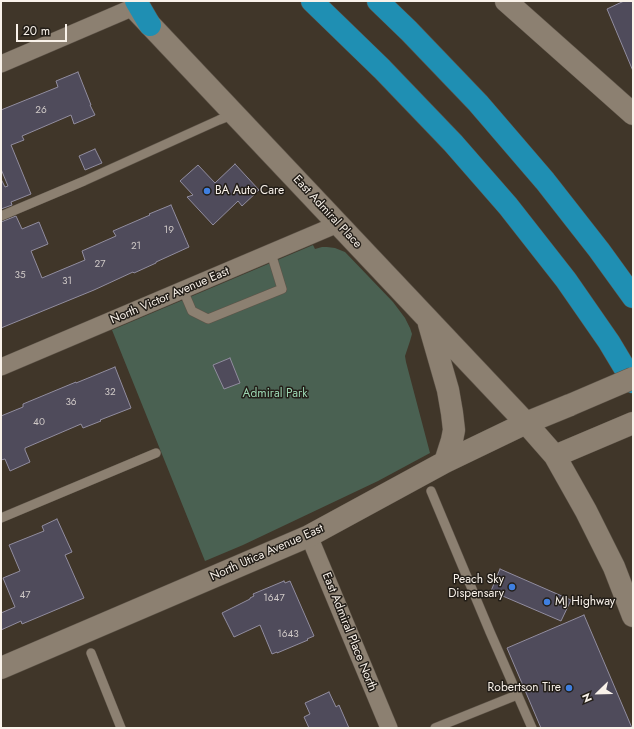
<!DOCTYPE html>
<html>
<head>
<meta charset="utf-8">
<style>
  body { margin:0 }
  #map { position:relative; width:634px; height:729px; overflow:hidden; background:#403629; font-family:Jost,sans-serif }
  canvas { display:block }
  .frame { position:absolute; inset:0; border:2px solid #f9f2ea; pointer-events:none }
  .north { position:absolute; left:578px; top:673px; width:40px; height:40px; -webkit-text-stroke:3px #231e18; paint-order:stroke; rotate:247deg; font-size:11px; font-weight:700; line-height:16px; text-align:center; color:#f9f2ea }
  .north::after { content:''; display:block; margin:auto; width:14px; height:18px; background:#f9f2ea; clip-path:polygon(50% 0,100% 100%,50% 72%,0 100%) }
  .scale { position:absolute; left:16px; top:24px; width:51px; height:18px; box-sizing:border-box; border:2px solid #f9f2ea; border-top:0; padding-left:5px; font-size:12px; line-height:14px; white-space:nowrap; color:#f9f2ea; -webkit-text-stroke:3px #231e18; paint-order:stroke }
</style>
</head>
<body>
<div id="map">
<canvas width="634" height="729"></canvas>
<div class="frame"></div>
<div class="north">N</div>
<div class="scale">20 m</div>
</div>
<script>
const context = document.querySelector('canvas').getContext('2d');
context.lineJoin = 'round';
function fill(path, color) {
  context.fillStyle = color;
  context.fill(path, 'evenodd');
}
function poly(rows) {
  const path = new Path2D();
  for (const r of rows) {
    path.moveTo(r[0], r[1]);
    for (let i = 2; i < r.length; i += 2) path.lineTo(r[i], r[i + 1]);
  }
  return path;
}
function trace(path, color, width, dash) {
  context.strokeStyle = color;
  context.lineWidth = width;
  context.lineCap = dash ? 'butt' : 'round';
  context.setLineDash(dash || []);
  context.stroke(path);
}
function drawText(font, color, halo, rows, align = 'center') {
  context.font = font + ' Jost,sans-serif';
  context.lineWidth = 3;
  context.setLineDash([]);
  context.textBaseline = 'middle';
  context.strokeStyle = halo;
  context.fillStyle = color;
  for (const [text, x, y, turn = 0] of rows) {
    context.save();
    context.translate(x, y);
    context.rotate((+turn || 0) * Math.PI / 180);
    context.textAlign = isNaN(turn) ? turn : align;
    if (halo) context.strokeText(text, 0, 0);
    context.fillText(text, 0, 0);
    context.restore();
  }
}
fill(poly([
  [313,245,315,249,322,247,327,247,335,248,345,252,393,302,405,318,410,328,412,334,410,341,405,356,406,362,430,453,378,481,243,545,205,561,112,330]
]), '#4a6152');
const building = poly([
  [624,1,633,1,633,71,607,9,624,1],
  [78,72,91,105,90,105,95,115,74,124,71,115,22,136,24,140,11,145,31,194,11,202,12,205,1,209,1,179,5,187,8,186,1,169,1,110,58,87,56,81,78,72],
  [95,149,102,163,85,170,79,156,95,149],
  [235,164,259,190,242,206,238,201,213,225,187,197,193,195,180,181,198,165,215,183,235,164],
  [171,205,189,247,156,262,156,263,134,273,133,272,94,290,1,328,1,222,16,216,22,229,39,222,48,244,31,251,42,278,85,260,82,251,116,236,113,231,150,215,149,214,171,205],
  [230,358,240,383,224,389,213,365,230,358],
  [115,367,131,408,100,420,101,421,83,428,81,424,25,448,25,450,30,462,10,471,5,459,1,460,1,416,23,407,23,404,76,382,76,383,115,367],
  [57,519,72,552,65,555,84,598,22,624,21,621,1,630,1,613,15,607,3,578,20,571,9,545,44,531,42,526,57,519],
  [500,569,571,600,561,621,491,591,500,569],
  [284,581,285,583,290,581,314,636,307,639,308,640,277,653,277,652,272,654,260,625,234,637,222,613,250,599,250,598,254,596,253,594,284,581],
  [584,615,632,728,541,728,507,648,584,615],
  [329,692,336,707,339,705,349,728,309,728,304,717,310,714,305,703,329,692]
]);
fill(building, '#4f4b5b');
trace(building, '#918d9f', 1);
const service = poly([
  [1,216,84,181,219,120,234,114],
  [183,290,192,311,208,319,282,289,271,253],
  [431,491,490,632,532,728],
  [1,518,156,453],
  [91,653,121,728],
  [435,728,517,695]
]);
const minor = poly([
  [1,64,134,7],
  [1,367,338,224],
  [309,536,389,728]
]);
const secondary = poly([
  [506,1,633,114],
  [137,11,526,423,555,456,586,511,614,567,633,616],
  [429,324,448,390,452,413,454,430,452,440,445,462],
  [555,456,633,423],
  [1,668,309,536,445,462,526,423,570,405]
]);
const motorway = poly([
  [136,1,150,25],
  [312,1,382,69,453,143,508,206,566,280,609,342,633,382],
  [378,1,409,31,478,103,545,181,599,250,633,297]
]);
trace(service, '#5e5449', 10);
trace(minor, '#5e5449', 18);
trace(secondary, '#5e5449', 23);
trace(motorway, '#5e5449', 23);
trace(service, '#8c8071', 9);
trace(minor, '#8c8071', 17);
trace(secondary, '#8c8071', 22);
trace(motorway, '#1f8fb3', 22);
const secondaryBridge = poly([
  [570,405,633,378]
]);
trace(secondaryBridge, '#5e5449', 23, []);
trace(secondaryBridge, '#8c8071', 22);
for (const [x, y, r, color] of [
  [207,191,4,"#3f7fe0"],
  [512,587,4,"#3f7fe0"],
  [547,602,4,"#3f7fe0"],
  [569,688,4,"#3f7fe0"]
]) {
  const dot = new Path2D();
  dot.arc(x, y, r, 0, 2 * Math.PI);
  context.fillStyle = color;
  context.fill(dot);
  trace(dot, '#231e18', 1.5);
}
drawText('10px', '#cec8c6', null, [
  ["26",41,111],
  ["19",169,231],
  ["21",136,247],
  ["27",100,265],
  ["35",20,276],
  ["31",67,282],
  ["32",110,393],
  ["36",71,403],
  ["40",39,423],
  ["47",25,596],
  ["1647",274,599],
  ["1643",288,635]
]);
drawText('12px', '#f9f2ea', '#231e18', [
  ["BA Auto Care",215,191],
  ["Peach Sky",504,580,"right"],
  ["Dispensary",504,594,"right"],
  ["MJ Highway",555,602],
  ["Robertson Tire",561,688,"right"]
], 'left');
drawText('12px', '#f9f2ea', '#231e18', [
  ["East Admiral Place",327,212,47],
  ["North Victor Avenue East",170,296,-23],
  ["North Utica Avenue East",267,553,-24],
  ["East Admiral Place North",349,632,68]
]);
drawText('12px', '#9bd5b1', '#231e18', [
  ["Admiral Park",275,394]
]);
</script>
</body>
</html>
